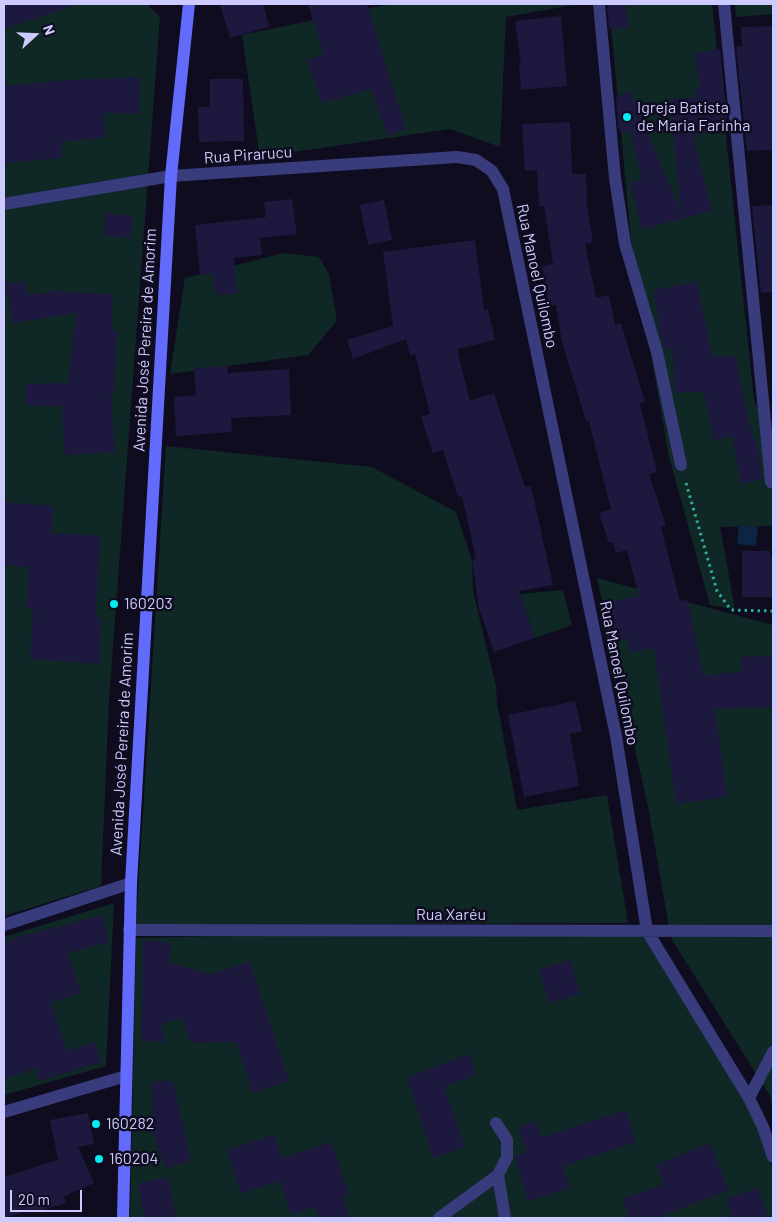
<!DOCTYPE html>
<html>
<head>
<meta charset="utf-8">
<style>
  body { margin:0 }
  #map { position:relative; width:777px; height:1222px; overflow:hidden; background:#0e0c1e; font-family:Barlow,sans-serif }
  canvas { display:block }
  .frame { position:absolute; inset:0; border:5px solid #cccafe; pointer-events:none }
  .north { position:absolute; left:10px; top:10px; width:50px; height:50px; -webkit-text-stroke:4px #0e0c1e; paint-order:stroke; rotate:70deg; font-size:14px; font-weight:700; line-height:20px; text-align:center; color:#cccafe }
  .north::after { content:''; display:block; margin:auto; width:18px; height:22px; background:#cccafe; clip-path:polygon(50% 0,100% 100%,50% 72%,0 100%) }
  .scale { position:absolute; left:10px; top:1190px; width:72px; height:22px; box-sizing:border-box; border:2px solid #cccafe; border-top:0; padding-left:6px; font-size:15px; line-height:18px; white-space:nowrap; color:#cccafe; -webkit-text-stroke:4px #0e0c1e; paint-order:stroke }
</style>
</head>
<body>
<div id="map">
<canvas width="777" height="1222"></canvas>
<div class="frame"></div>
<div class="north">N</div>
<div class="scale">20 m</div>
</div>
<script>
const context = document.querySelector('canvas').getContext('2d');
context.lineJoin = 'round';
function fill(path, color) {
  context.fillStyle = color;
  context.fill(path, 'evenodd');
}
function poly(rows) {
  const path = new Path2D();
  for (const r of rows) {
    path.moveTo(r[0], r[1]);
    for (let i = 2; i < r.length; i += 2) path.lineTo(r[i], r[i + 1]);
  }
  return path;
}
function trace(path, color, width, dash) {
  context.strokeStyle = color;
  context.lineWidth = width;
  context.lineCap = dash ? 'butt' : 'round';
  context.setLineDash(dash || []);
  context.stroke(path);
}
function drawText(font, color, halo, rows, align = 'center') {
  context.font = font + ' Barlow,sans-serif';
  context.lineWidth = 5;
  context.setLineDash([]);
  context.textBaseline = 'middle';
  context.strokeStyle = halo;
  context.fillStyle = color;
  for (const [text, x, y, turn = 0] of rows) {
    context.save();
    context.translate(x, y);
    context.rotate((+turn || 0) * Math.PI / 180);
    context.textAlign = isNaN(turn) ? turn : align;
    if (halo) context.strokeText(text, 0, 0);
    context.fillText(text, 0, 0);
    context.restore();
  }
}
fill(poly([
  [4,4,147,4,160,17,109,700,101,886,4,916],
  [390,4,580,4,506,17,500,147,450,129,260,157,242,35],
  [609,4,712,4,754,400,773,444,773,526,720,527,735,609,710,605,669,457,631,240],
  [735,4,773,4,773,14,736,17],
  [284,253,319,257,329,274,337,321,308,355,170,374,185,278],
  [166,446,372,467,456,512,472,560,473,591,496,686,497,703,517,810,607,795,628,923,136,925],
  [597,578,773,625,773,1111,770,1096,671,938,648,807],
  [563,590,572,625,535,638,520,594],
  [114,903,106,1066,4,1095,4,937],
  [275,935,651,935,749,1099,773,1170,773,1218,130,1218,136,938]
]), '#0f2825');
fill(poly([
  [739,524,758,527,756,546,737,544]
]), '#0c2542');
fill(poly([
  [4,4,67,4,68,7,4,29],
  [220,4,263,4,269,27,230,38],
  [308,4,367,4,406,129,388,136,371,89,322,103,307,60,324,54],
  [607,4,626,4,628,28,609,29],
  [561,16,567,86,521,90,519,65,521,65,515,21],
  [773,26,773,150,747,151,736,47,742,46,741,27],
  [720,49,728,129,693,136,712,211,642,229,630,183,642,180,630,130,621,133,618,125,616,97,630,91,681,212,670,99,696,97,695,89,700,88,694,53],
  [140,77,139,114,103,113,106,137,61,142,62,158,4,163,4,86,69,80],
  [210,79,243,79,244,141,199,142,198,107,210,107],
  [570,122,572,174,586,174,587,206,593,242,585,244,596,298,609,295,615,325,621,323,645,402,640,404,657,472,649,474,666,525,661,527,680,601,688,600,703,676,742,671,741,657,773,656,773,707,715,709,727,797,676,804,654,648,629,652,627,639,607,643,599,604,639,596,627,550,616,553,613,542,609,543,599,513,611,509,589,421,586,421,562,342,556,305,549,306,542,266,553,264,544,206,539,206,537,170,525,171,522,124],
  [292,199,297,234,260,238,262,255,234,258,237,293,215,295,213,273,200,275,195,225,266,217,264,202],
  [384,200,392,240,368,245,360,205],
  [773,205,773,292,761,293,752,206],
  [106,213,133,216,130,238,104,235],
  [475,240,484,310,488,310,495,340,457,349,470,401,494,393,525,487,531,486,553,585,519,591,535,638,494,652,479,608,472,560,476,559,462,496,458,497,443,450,433,453,421,417,430,414,415,354,410,355,406,339,353,359,347,340,393,326,383,252],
  [25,281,27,295,64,290,65,292,113,294,112,330,117,331,114,392,111,392,115,452,64,455,62,406,26,406,26,384,68,383,76,313,12,323,6,283],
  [697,282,712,356,735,356,753,439,756,438,763,479,741,484,732,436,714,440,704,392,674,393,673,349,665,350,657,324,659,323,653,290],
  [227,366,228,373,289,369,291,415,231,418,232,432,176,436,174,397,196,395,194,368],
  [4,502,54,506,52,533,100,536,96,617,102,618,99,664,30,659,33,609,26,608,29,567,4,565],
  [742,551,770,551,770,558,773,558,773,597,742,597],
  [575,701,582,731,570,734,579,786,524,797,508,715],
  [102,915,109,942,68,953,81,993,51,1003,67,1051,94,1042,101,1062,39,1081,36,1068,4,1079,4,943,13,940,12,939],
  [143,940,171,943,169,963,212,974,250,962,289,1081,253,1093,236,1042,191,1043,182,1018,161,1024,165,1042,141,1041],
  [570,960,580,994,549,1003,539,969],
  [469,1054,476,1075,444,1087,465,1147,433,1158,407,1077],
  [173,1081,191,1161,165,1168,154,1136,152,1082],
  [626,1110,636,1142,563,1166,570,1188,528,1201,515,1158,515,1156,527,1152,518,1128,535,1121,542,1137],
  [88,1113,94,1144,78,1147,94,1183,64,1196,66,1203,34,1213,32,1209,4,1218,4,1177,58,1160,50,1120],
  [274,1135,282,1158,332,1142,349,1195,343,1197,350,1218,318,1218,314,1207,291,1215,280,1181,241,1194,227,1150],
  [710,1143,729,1190,657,1218,629,1218,622,1199,664,1184,656,1165],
  [168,1177,176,1218,144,1218,138,1183],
  [758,1188,768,1218,732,1218,726,1198]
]), '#1d193e');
trace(poly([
  [686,483,717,591,731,610,773,611]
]), '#2fad9c', 3, [2.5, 4]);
trace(poly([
  [599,4,615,178,625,244,657,352,681,465],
  [724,4,771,482],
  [4,204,171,176,457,157,476,160,492,171,503,189,616,736,647,931,749,1098,763,1127,773,1157],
  [4,925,131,883],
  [129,930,773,931],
  [749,1098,773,1052],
  [4,1112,126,1076],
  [498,1175,505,1218],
  [439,1218,498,1175,507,1157,507,1140,496,1123]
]), '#383b7c', 12);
trace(poly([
  [123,1218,131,883,171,176,189,4]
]), '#636bfc', 12);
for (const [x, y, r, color] of [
  [627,117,5,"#04eaf0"],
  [114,604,5,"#04eaf0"],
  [96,1124,5,"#04eaf0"],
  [99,1159,5,"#04eaf0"]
]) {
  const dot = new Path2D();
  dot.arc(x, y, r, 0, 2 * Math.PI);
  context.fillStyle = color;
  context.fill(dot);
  trace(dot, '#0e0c1e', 2);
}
drawText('16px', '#cccafe', '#0e0c1e', [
  ["Igreja Batista",637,108],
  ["de Maria Farinha",637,126],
  ["160203",124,604],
  ["160282",106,1124],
  ["160204",109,1159]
], 'left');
drawText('16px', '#cccafe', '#0e0c1e', [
  ["Rua Pirarucu",248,155,-4],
  ["Rua Manoel Quilombo",537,276,78],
  ["Avenida José Pereira de Amorim",145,340,-87],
  ["Rua Manoel Quilombo",619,673,79],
  ["Avenida José Pereira de Amorim",122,744,-87],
  ["Rua Xaréu",451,915]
]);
</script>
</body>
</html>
